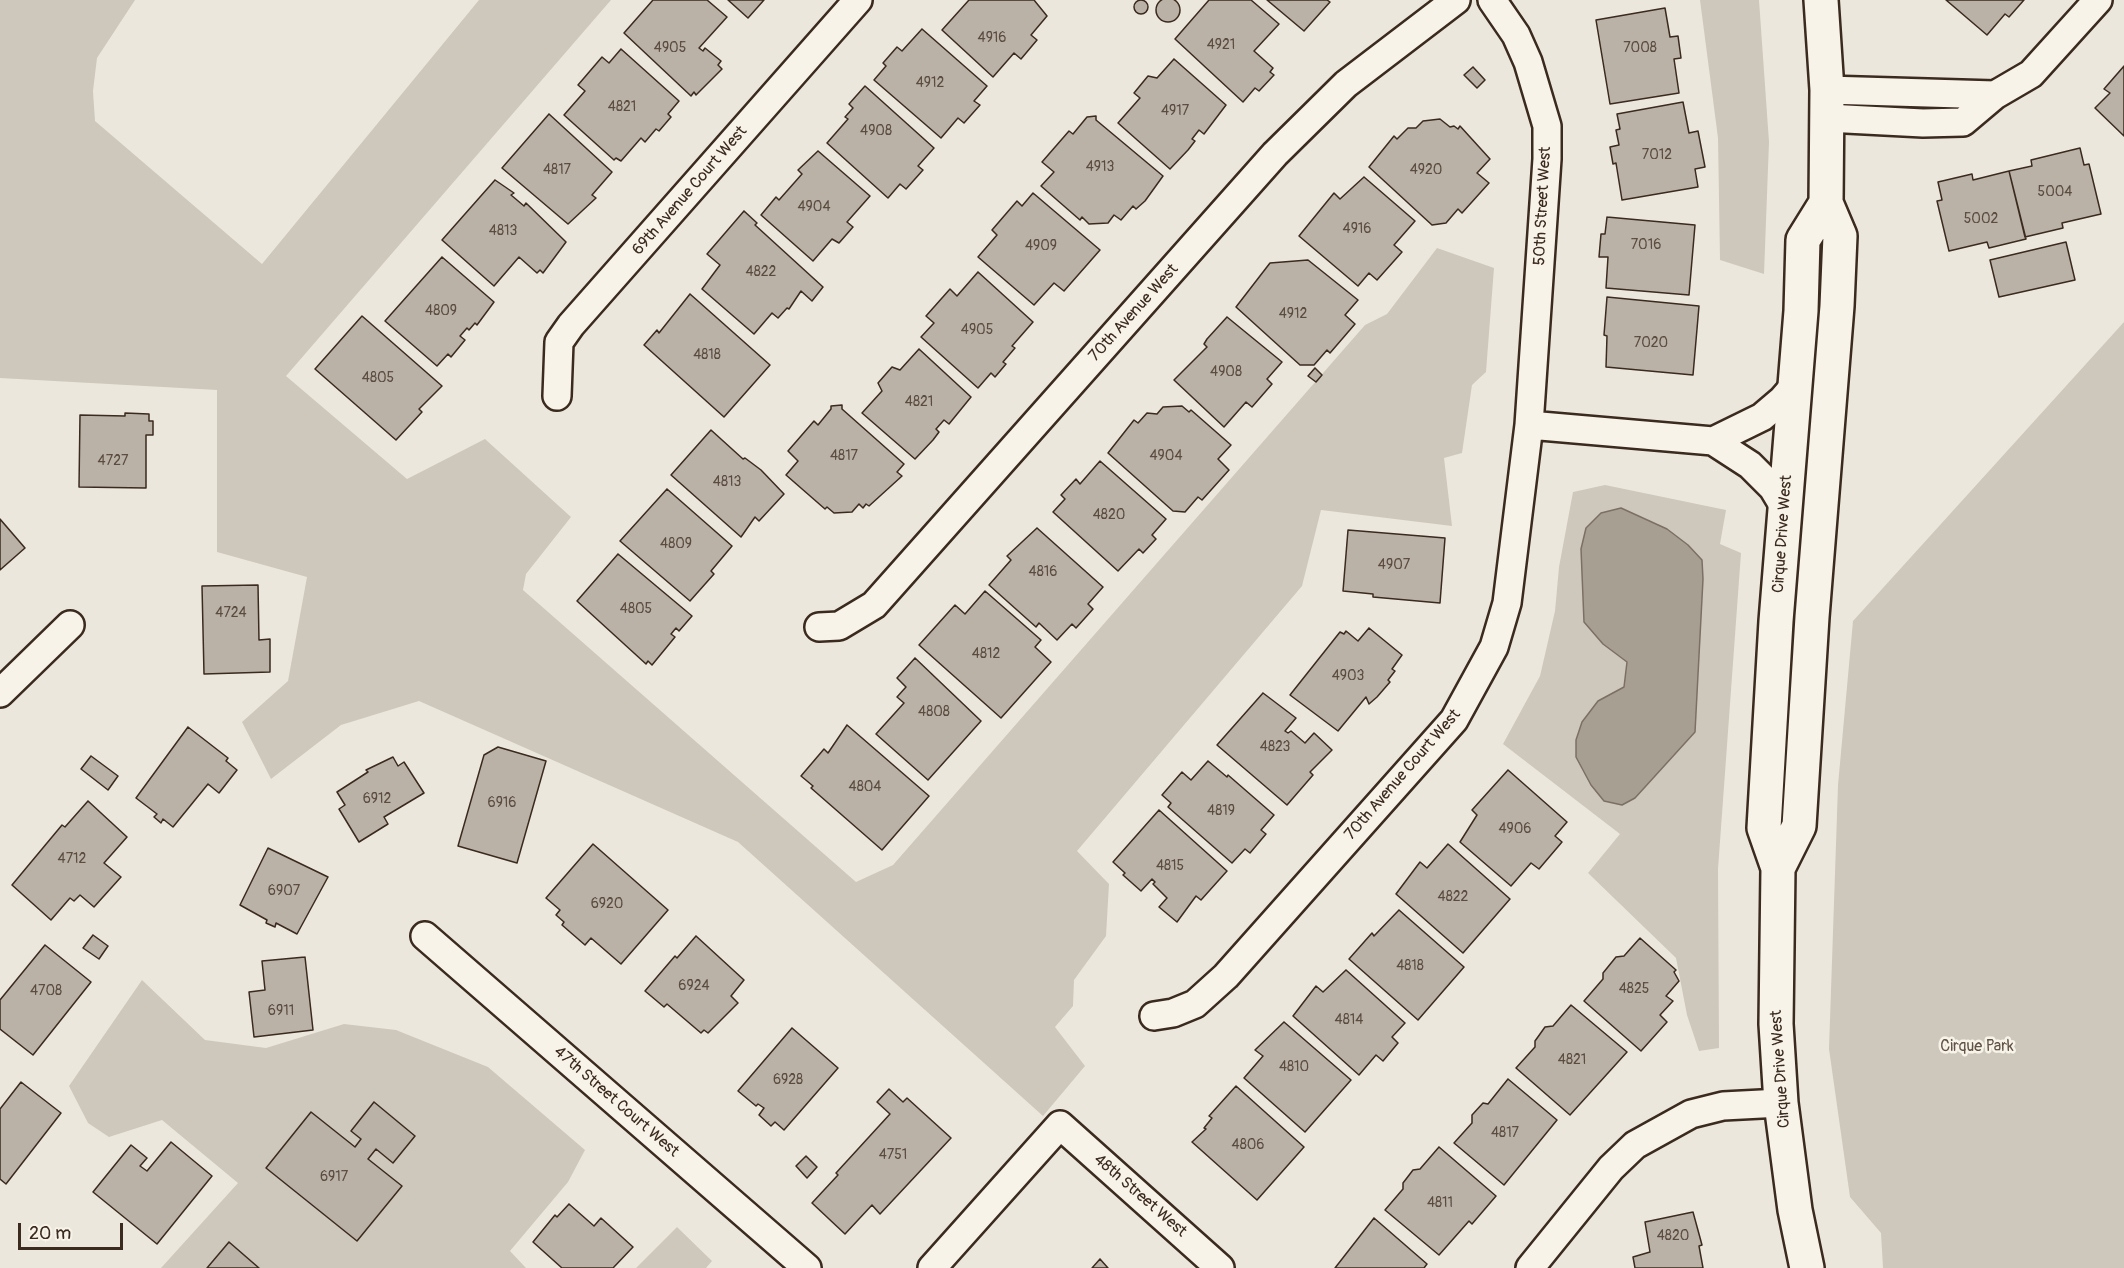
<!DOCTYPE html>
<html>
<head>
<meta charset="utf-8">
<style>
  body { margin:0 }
  #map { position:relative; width:2124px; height:1268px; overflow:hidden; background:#ece7dc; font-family:Pangolin,sans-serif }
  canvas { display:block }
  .scale { position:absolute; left:18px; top:1223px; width:105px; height:27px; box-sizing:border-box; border:3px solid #3b2a1e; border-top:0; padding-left:8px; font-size:18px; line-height:21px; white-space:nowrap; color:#3b2a1e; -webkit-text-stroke:4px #f7f3e8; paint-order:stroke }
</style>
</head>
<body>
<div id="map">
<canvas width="2124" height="1268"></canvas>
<div class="scale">20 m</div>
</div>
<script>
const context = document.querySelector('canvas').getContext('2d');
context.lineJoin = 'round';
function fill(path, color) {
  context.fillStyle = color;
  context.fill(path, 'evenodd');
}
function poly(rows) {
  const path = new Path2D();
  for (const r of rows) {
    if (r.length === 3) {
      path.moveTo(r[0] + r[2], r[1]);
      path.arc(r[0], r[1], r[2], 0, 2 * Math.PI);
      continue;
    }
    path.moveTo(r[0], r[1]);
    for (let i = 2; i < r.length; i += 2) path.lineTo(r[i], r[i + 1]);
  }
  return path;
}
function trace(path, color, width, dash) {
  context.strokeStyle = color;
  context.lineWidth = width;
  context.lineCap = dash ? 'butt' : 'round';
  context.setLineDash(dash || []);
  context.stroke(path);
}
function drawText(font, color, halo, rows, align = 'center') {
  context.font = font + ' Pangolin,sans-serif';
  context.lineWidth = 5;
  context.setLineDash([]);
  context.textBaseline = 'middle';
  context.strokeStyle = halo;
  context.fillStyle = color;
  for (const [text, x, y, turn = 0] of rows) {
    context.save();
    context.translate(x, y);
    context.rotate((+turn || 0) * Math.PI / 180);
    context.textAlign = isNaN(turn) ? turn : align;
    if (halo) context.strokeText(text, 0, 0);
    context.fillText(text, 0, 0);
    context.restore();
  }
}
fill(poly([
  [0,0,135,0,97,58,93,91,95,121,262,264,479,0,611,0,286,376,407,479,485,439,571,517,526,574,523,590,856,882,893,865,1365,325,1387,314,1437,248,1494,268,1486,372,1472,385,1462,453,1444,458,1452,526,1321,510,1302,586,1077,851,1109,884,1106,936,1074,980,1073,1006,1055,1027,1085,1066,1043,1116,738,842,419,701,341,725,271,779,242,722,288,681,307,577,217,552,217,390,0,378],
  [1700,0,1759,0,1769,142,1764,274,1720,260,1718,138],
  [2124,322,2124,1268,1883,1268,1881,1233,1850,1197,1829,1049,1838,785,1853,621],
  [1605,485,1726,510,1720,544,1741,553,1718,869,1719,1048,1699,1051,1687,1015,1676,958,1588,873,1620,834,1503,744,1540,676,1555,611,1559,567,1573,492],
  [142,980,205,1040,266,1048,344,1024,396,1030,488,1067,585,1150,568,1182,510,1251,526,1268,161,1268,238,1183,162,1120,109,1137,88,1123,69,1086],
  [677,1227,712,1261,706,1268,636,1268]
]), '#cec8bc');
const water = poly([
  [1621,508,1667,529,1688,545,1702,560,1703,579,1695,732,1635,798,1622,805,1604,801,1591,785,1576,757,1576,740,1582,722,1598,701,1624,687,1627,662,1603,644,1584,622,1581,549,1586,528,1601,513,1621,508]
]);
fill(water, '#a89f93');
trace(water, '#7c7064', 1.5);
const building = poly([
  [1168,10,12],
  [653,0,707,0,727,17,699,48,703,51,705,48,721,61,718,65,722,69,696,95,694,92,691,96,624,33,653,0],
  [728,0,764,0,748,18,728,0],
  [969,0,1034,0,1047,16,1031,35,1037,40,1021,59,1014,53,993,77,942,30,969,0],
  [1209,0,1251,0,1279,24,1254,51,1273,68,1270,72,1274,75,1259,91,1255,88,1243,102,1175,39,1209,0],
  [1267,0,1327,0,1330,2,1304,31,1267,0],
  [1946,0,2024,0,2009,17,2005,14,1987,35,1946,0],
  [1141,7,7],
  [1665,8,1670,37,1678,36,1681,58,1674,59,1679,93,1610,104,1596,20,1665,8],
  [922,29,987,86,974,101,980,105,964,123,958,118,941,138,874,80,886,66,883,63,897,47,902,51,922,29],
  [621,49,679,101,668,114,671,117,659,131,656,129,645,142,641,138,621,161,616,158,614,160,564,115,585,91,578,85,602,57,609,63,621,49],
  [1174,59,1226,105,1204,134,1199,130,1192,139,1195,141,1188,150,1170,169,1118,123,1140,98,1134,93,1148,76,1157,78,1174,59],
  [2124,66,2124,136,2095,108,2110,93,2104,89,2124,66],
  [1473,67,1485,80,1477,88,1464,75,1473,67],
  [865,86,934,148,918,166,923,170,906,189,900,184,888,198,827,143,848,119,845,117,853,108,849,104,865,86],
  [1683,102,1689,133,1698,131,1705,167,1695,169,1698,187,1622,200,1616,163,1613,164,1610,147,1619,145,1616,130,1620,129,1617,114,1683,102],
  [549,114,612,172,592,195,596,198,568,224,502,168,549,114],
  [1096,116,1096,120,1163,176,1145,201,1136,209,1133,206,1121,220,1114,215,1108,223,1089,224,1082,217,1080,220,1041,186,1054,172,1042,162,1069,131,1073,134,1087,117,1096,116],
  [1440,119,1450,127,1454,126,1458,129,1460,126,1490,159,1477,173,1489,183,1462,213,1458,209,1446,223,1432,225,1369,167,1394,136,1397,139,1408,128,1416,128,1423,121,1440,119],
  [2080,148,2084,165,2089,164,2101,214,2062,223,2063,228,2025,237,2009,171,2032,166,2031,160,2080,148],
  [818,151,870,196,847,222,853,227,839,243,832,239,813,261,761,215,776,197,779,200,802,174,798,170,818,151],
  [2009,171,2026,239,1989,248,1987,242,1949,251,1937,201,1942,200,1938,182,1972,174,1973,180,2009,171],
  [1364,177,1415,221,1394,245,1402,252,1377,280,1369,273,1358,286,1299,236,1334,193,1340,199,1364,177],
  [495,180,514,193,511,195,524,206,526,203,566,242,543,273,540,270,537,273,519,257,494,286,442,240,495,180],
  [1033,193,1100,250,1064,291,1054,283,1034,305,978,257,997,235,992,230,1017,201,1022,206,1033,193],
  [744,211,757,223,755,225,823,287,812,301,801,291,789,309,787,308,778,318,772,313,754,334,702,289,720,265,707,254,744,211],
  [1607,217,1695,225,1689,295,1606,288,1608,257,1599,257,1601,234,1605,234,1607,217],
  [2066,242,2075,280,1999,297,1990,260,2066,242],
  [442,257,494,302,477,325,475,323,469,330,467,328,460,336,465,340,451,357,448,354,437,366,385,321,442,257],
  [1308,260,1358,300,1345,315,1355,324,1330,353,1327,350,1314,365,1300,365,1236,307,1270,263,1308,260],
  [978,272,1033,322,1012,346,1015,348,1003,362,1006,364,995,377,991,373,978,388,921,337,934,323,926,316,950,289,957,296,978,272],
  [690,294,770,365,724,417,644,345,657,330,659,333,690,294],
  [1607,297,1699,306,1693,375,1606,367,1607,336,1604,335,1607,297],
  [362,316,442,386,419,409,422,412,396,440,315,369,362,316],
  [1227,317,1282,362,1267,379,1272,384,1252,407,1246,402,1224,427,1174,380,1207,347,1204,344,1207,339,1227,317],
  [919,349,971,397,949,424,944,420,936,429,939,432,933,440,915,459,862,413,882,391,878,383,892,367,900,370,919,349],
  [1315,368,1322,375,1316,382,1308,376,1315,368],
  [842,405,842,409,904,464,897,472,902,476,869,506,866,504,863,508,859,504,852,512,834,513,827,507,825,509,786,475,798,461,788,451,814,421,818,425,831,409,831,406,842,405],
  [1182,406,1189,412,1191,410,1231,445,1218,459,1229,470,1202,500,1198,497,1185,512,1173,511,1108,453,1134,420,1138,423,1147,413,1157,414,1163,407,1182,406],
  [125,413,149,414,149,421,153,421,153,435,146,435,146,488,79,487,80,415,125,416,125,413],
  [711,430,743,459,745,458,761,470,784,494,759,521,755,517,741,537,671,475,711,430],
  [1100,461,1166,519,1152,535,1156,539,1143,553,1139,549,1118,571,1053,512,1065,499,1061,495,1076,479,1080,484,1100,461],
  [667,489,732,546,711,571,714,574,690,601,620,541,667,489],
  [0,519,25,548,0,570,0,519],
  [1037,528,1103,587,1088,604,1093,609,1076,628,1072,624,1057,640,1039,623,1036,627,989,585,1011,560,1007,556,1037,528],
  [1348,530,1445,538,1440,603,1373,597,1373,594,1343,591,1348,530],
  [618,554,692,616,679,631,676,628,671,634,675,637,652,665,648,661,646,664,577,601,618,554],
  [258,585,259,640,270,639,270,672,204,674,202,586,258,585],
  [985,591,1041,640,1035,647,1051,662,1001,718,919,645,955,605,965,614,985,591],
  [1369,628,1402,655,1392,669,1395,671,1388,680,1390,682,1377,697,1369,704,1366,697,1338,731,1290,695,1340,632,1344,634,1346,631,1358,641,1369,628],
  [915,658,981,721,928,780,876,734,904,703,897,697,906,687,897,678,915,658],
  [1263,693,1296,718,1285,731,1288,733,1291,731,1305,743,1314,733,1332,750,1310,772,1313,775,1287,805,1217,745,1263,693],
  [847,725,929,796,882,850,811,788,813,786,801,776,824,749,828,753,847,725],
  [188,727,228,758,226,761,237,770,219,793,208,784,173,827,163,819,161,823,154,817,157,814,136,798,188,727],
  [498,747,546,761,517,863,458,846,484,755,498,747],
  [91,756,118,776,108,790,81,769,91,756],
  [393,757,398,766,404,762,424,793,384,817,388,824,359,842,339,809,345,805,337,792,368,772,366,770,393,757],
  [1208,761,1227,777,1228,775,1274,815,1261,830,1266,834,1250,853,1245,849,1232,863,1168,807,1171,803,1162,795,1182,772,1191,780,1208,761],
  [1508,770,1567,822,1555,836,1562,842,1539,869,1531,863,1511,886,1460,842,1477,815,1472,810,1508,770],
  [88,801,127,837,104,863,121,877,94,907,80,895,74,901,70,898,51,920,12,885,62,825,65,827,88,801],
  [1159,810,1227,871,1201,900,1196,896,1177,922,1159,907,1167,898,1153,884,1155,882,1152,879,1141,891,1123,875,1125,873,1113,862,1159,810],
  [593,844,668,910,621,964,591,938,585,945,562,925,564,922,556,915,560,910,546,898,593,844],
  [1448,844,1510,899,1463,953,1396,894,1420,862,1427,868,1448,844],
  [268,848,328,877,297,934,276,923,275,927,266,923,267,920,240,905,268,848],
  [1399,910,1464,967,1418,1020,1349,959,1372,933,1374,936,1399,910],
  [93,935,108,946,99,959,83,948,93,935],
  [696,936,744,980,731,996,738,1003,708,1033,704,1030,701,1033,667,1004,664,1007,645,991,675,956,677,958,696,936],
  [1640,938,1676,970,1674,972,1679,981,1666,996,1673,1001,1660,1015,1667,1022,1641,1051,1584,1001,1603,979,1603,973,1616,957,1624,956,1640,938],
  [45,945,91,982,33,1055,0,1029,0,1000,45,945],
  [305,957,313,1030,254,1037,249,992,265,990,262,961,305,957],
  [1346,970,1405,1023,1392,1037,1398,1043,1383,1061,1376,1055,1359,1075,1293,1016,1316,986,1323,992,1346,970],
  [1571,1005,1627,1052,1570,1115,1516,1068,1535,1047,1535,1041,1545,1027,1553,1026,1571,1005],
  [1284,1022,1351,1080,1305,1132,1244,1078,1263,1056,1255,1050,1284,1022],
  [792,1028,838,1068,784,1130,775,1122,771,1126,759,1115,764,1108,758,1104,756,1106,738,1091,792,1028],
  [1508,1079,1557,1120,1504,1185,1454,1143,1472,1123,1472,1115,1483,1103,1488,1104,1508,1079],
  [21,1082,61,1113,6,1184,0,1179,0,1109,21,1082],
  [1236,1086,1304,1147,1257,1200,1192,1142,1206,1129,1204,1128,1212,1118,1209,1116,1236,1086],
  [889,1089,903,1102,907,1098,951,1138,880,1214,872,1205,845,1234,812,1203,838,1175,836,1173,890,1114,877,1102,889,1089],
  [374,1102,415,1136,393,1163,376,1149,368,1159,402,1186,357,1241,266,1168,311,1112,355,1147,361,1139,351,1131,374,1102],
  [171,1142,212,1176,157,1244,93,1192,131,1145,147,1158,140,1166,147,1171,171,1142],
  [1439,1147,1496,1196,1472,1224,1469,1221,1439,1255,1385,1210,1403,1189,1403,1183,1413,1170,1420,1169,1439,1147],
  [806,1156,817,1167,807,1178,796,1166,806,1156],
  [569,1204,594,1226,601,1218,633,1247,613,1268,562,1268,533,1242,555,1215,557,1217,569,1204],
  [1693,1212,1702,1245,1699,1246,1703,1268,1635,1268,1633,1257,1650,1252,1645,1222,1693,1212],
  [1374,1218,1427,1264,1424,1268,1335,1268,1374,1218],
  [229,1242,259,1268,207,1268,229,1242],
  [1100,1259,1108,1268,1092,1268,1100,1259]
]);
fill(building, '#bab2a7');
trace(building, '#3b2a1e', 1.5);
const street = poly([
  [1492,0,1516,35,1528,62,1547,126,1547,159,1529,425],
  [1827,90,1995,95],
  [1827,118,1923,123,1963,122,1995,95,2031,74,2098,0],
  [557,396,559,342,571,325,858,0],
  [1713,441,1762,417,1782,400,1795,385],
  [819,627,839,626,874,605,1275,154,1346,84,1456,0],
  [0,693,70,625],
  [425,936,807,1268],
  [1154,1016,1173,1013,1195,1004,1226,976,1454,720,1494,647,1507,603,1529,425,1713,441,1750,465,1773,488,1785,508],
  [932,1268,1060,1125,1220,1268],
  [1530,1268,1611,1168,1635,1145,1691,1114,1723,1106,1781,1103]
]);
const secondary = poly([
  [1778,868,1799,826,1812,617,1837,306,1840,236,1826,203,1827,90,1821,0],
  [1807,1268,1795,1210,1781,1103,1776,1024,1778,868,1764,828,1776,621,1801,311,1803,240,1826,203]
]);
trace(street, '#3b2a1e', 32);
trace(secondary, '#3b2a1e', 38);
trace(street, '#f7f3e8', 27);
trace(secondary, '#f7f3e8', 33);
drawText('14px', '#5b4c40', null, [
  ["4916",992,38],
  ["4921",1221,45],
  ["4905",670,48],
  ["7008",1640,48],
  ["4912",930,83],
  ["4821",622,107],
  ["4917",1175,111],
  ["4908",876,131],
  ["7012",1657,155],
  ["4913",1100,167],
  ["4817",557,170],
  ["4920",1426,170],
  ["5004",2055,192],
  ["4904",814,207],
  ["5002",1981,219],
  ["4916",1357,229],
  ["4813",503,231],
  ["7016",1646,245],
  ["4909",1041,246],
  ["4822",761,272],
  ["4809",441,311],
  ["4912",1293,314],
  ["4905",977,330],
  ["7020",1651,343],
  ["4818",707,355],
  ["4908",1226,372],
  ["4805",378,378],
  ["4821",919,402],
  ["4817",844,456],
  ["4904",1166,456],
  ["4727",113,461],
  ["4813",727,482],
  ["4820",1109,515],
  ["4809",676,544],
  ["4907",1394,565],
  ["4816",1043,572],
  ["4805",636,609],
  ["4724",231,613],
  ["4812",986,654],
  ["4903",1348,676],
  ["4808",934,712],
  ["4823",1275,747],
  ["4804",865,787],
  ["6912",377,799],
  ["6916",502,803],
  ["4819",1221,811],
  ["4906",1515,829],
  ["4712",72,859],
  ["4815",1170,866],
  ["6907",284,891],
  ["4822",1453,897],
  ["6920",607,904],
  ["4818",1410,966],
  ["6924",694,986],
  ["4825",1634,989],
  ["4708",46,991],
  ["6911",281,1011],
  ["4814",1349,1020],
  ["4821",1572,1060],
  ["4810",1294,1067],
  ["6928",788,1080],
  ["4817",1505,1133],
  ["4806",1248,1145],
  ["4751",893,1155],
  ["6917",334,1177],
  ["4811",1440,1203],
  ["4820",1673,1236]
]);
drawText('16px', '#3b2a1e', '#f7f3e8', [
  ["69th Avenue Court West",690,191,-49],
  ["50th Street West",1543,206,-87],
  ["70th Avenue West",1134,313,-48],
  ["Cirque Drive West",1783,534,-86],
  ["70th Avenue Court West",1403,775,-49],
  ["Cirque Drive West",1781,1069,-94],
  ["47th Street Court West",616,1102,41],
  ["48th Street West",1140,1196,41]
]);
drawText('16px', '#605246', '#f7f3e8', [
  ["Cirque Park",1977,1047]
]);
</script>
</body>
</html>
